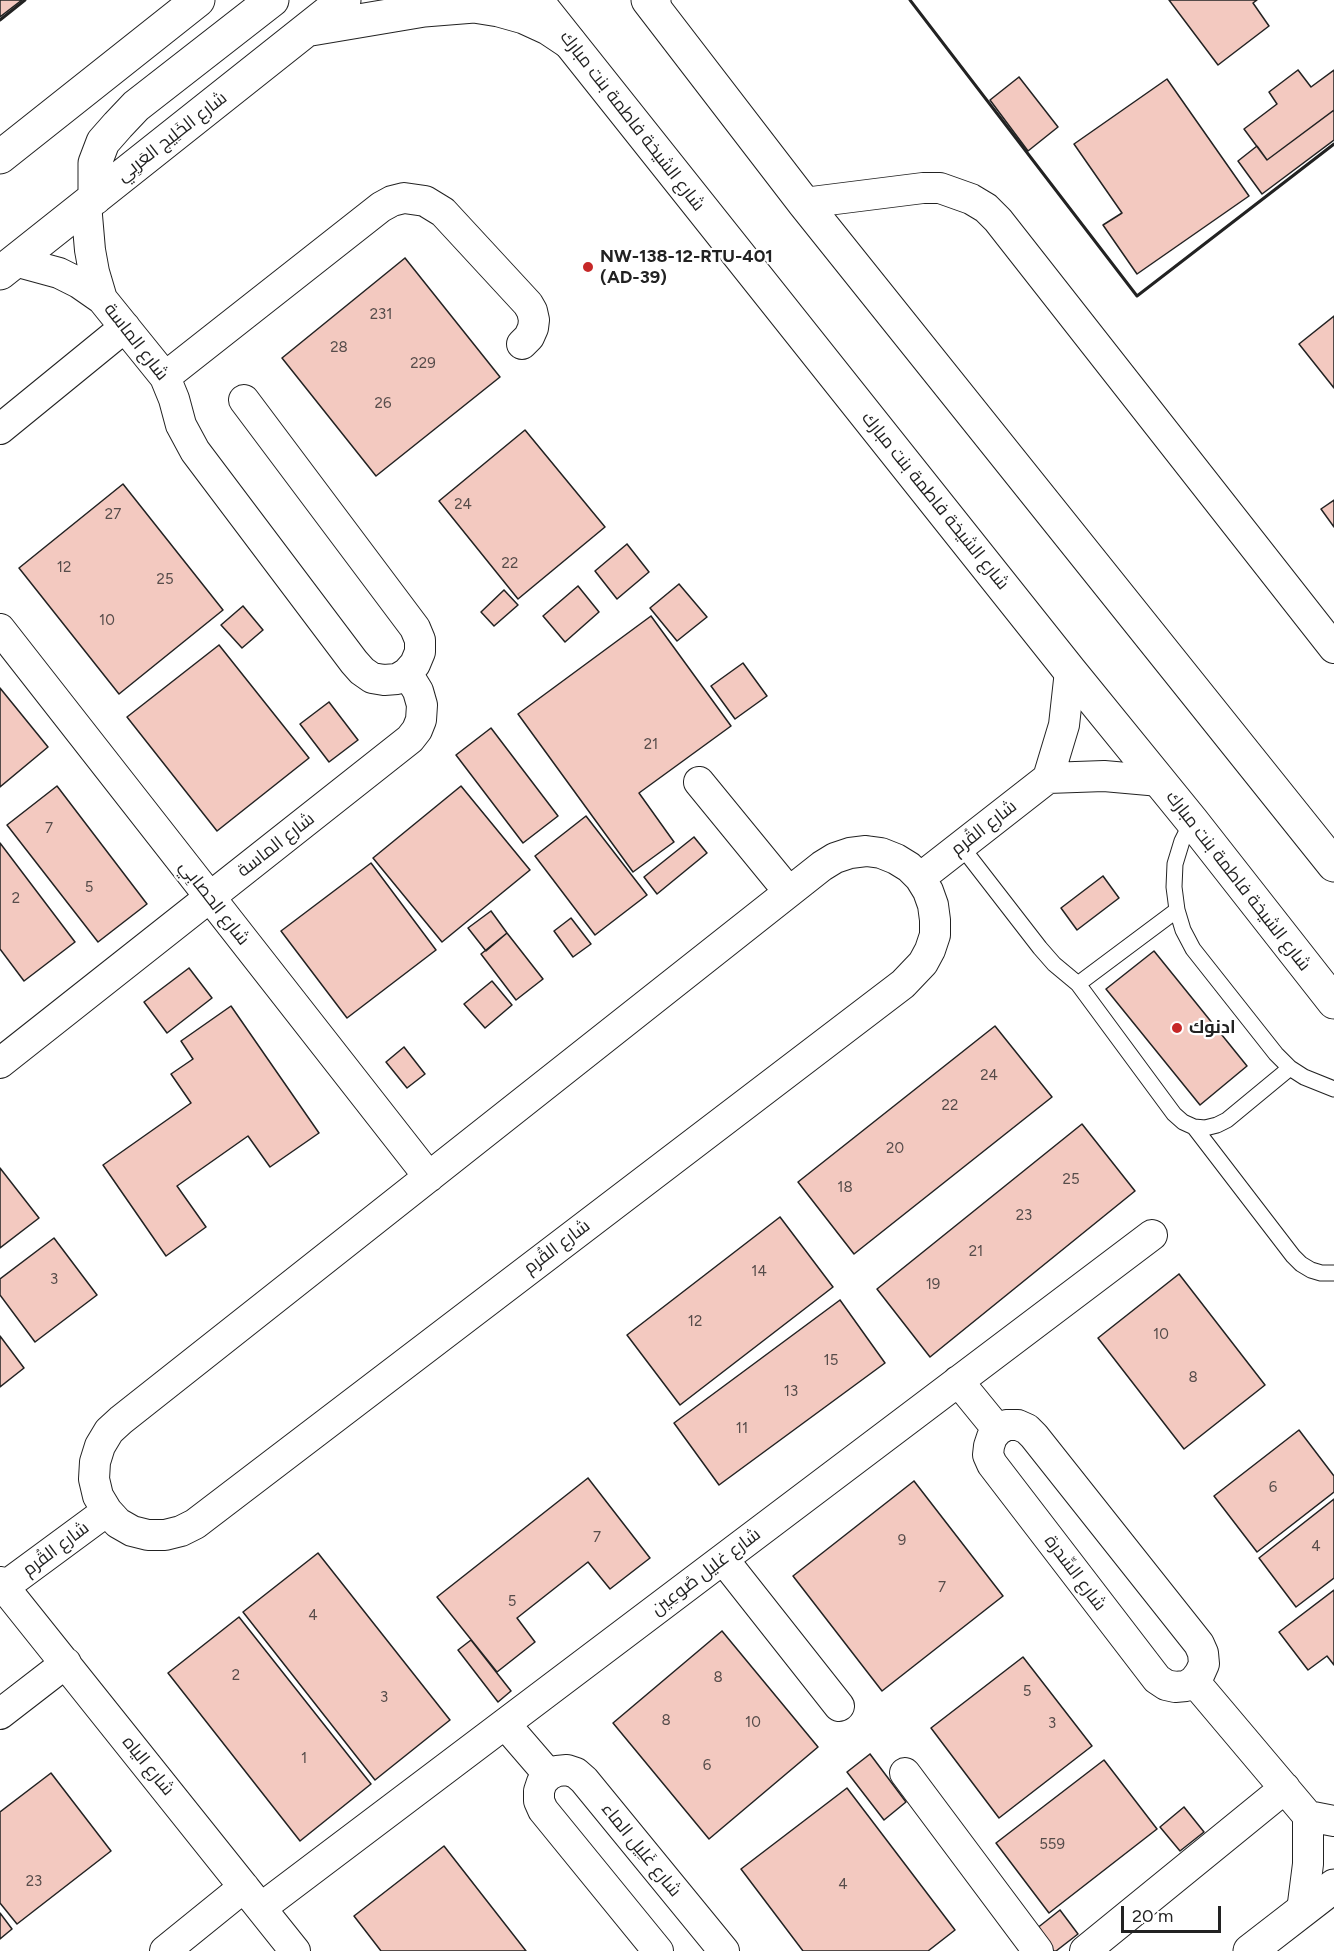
<!DOCTYPE html>
<html>
<head>
<meta charset="utf-8">
<style>
  body { margin:0 }
  #map { position:relative; width:1334px; height:1951px; overflow:hidden; background:#fff; font-family:Figtree,sans-serif }
  canvas { display:block }
  .scale { position:absolute; left:1121px; top:1906px; width:100px; height:27px; box-sizing:border-box; border:3px solid #222; border-top:0; padding-left:8px; font-size:18px; line-height:21px; white-space:nowrap; color:#222; -webkit-text-stroke:4px #fff; paint-order:stroke }
</style>
</head>
<body>
<div id="map">
<canvas width="1334" height="1951"></canvas>
<div class="scale">20 m</div>
</div>
<script>
const context = document.querySelector('canvas').getContext('2d');
context.lineJoin = 'round';
function fill(path, color) {
  context.fillStyle = color;
  context.fill(path, 'evenodd');
}
function poly(rows) {
  const path = new Path2D();
  for (const r of rows) {
    path.moveTo(r[0], r[1]);
    for (let i = 2; i < r.length; i += 2) path.lineTo(r[i], r[i + 1]);
  }
  return path;
}
function trace(path, color, width, dash) {
  context.strokeStyle = color;
  context.lineWidth = width;
  context.lineCap = dash ? 'butt' : 'round';
  context.setLineDash(dash || []);
  context.stroke(path);
}
function drawText(font, color, halo, rows, align = 'center') {
  context.font = font + ' Figtree,Cairo,sans-serif';
  context.lineWidth = 4.5;
  context.setLineDash([]);
  context.textBaseline = 'middle';
  context.strokeStyle = halo;
  context.fillStyle = color;
  for (const [text, x, y, turn = 0] of rows) {
    context.save();
    context.translate(x, y);
    context.rotate((+turn || 0) * Math.PI / 180);
    context.textAlign = isNaN(turn) ? turn : align;
    if (halo) context.strokeText(text, 0, 0);
    context.fillText(text, 0, 0);
    context.restore();
  }
}
const building = poly([
  [0,0,22,0,0,17,0,0],
  [1169,0,1257,0,1253,3,1269,26,1218,65,1169,0],
  [1298,70,1311,87,1334,70,1334,110,1267,160,1244,129,1277,104,1269,92,1298,70],
  [1019,77,1058,127,1028,151,990,100,1019,77],
  [1167,79,1249,196,1137,274,1103,225,1122,213,1074,144,1167,79],
  [1334,110,1334,140,1262,194,1238,161,1257,146,1267,160,1334,110],
  [405,258,500,377,376,476,282,358,405,258],
  [1334,316,1334,388,1299,344,1334,316],
  [525,430,605,527,518,599,439,501,525,430],
  [123,484,223,610,119,694,19,568,123,484],
  [1334,500,1334,527,1321,509,1334,500],
  [627,544,649,572,617,599,595,571,627,544],
  [679,584,707,617,677,641,650,608,679,584],
  [578,586,599,612,565,642,543,616,578,586],
  [504,590,518,605,494,626,481,612,504,590],
  [243,606,263,630,242,648,221,625,243,606],
  [651,616,731,726,639,793,674,842,633,872,518,714,651,616],
  [219,645,309,758,217,831,127,717,219,645],
  [743,663,767,696,735,719,711,686,743,663],
  [0,688,48,747,0,787,0,688],
  [329,702,358,740,329,762,300,724,329,702],
  [491,728,558,816,523,843,456,755,491,728],
  [57,786,147,904,98,942,7,825,57,786],
  [461,786,530,870,442,942,373,858,461,786],
  [586,816,647,895,595,935,535,856,586,816],
  [694,837,707,853,657,894,644,877,694,837],
  [0,843,75,942,24,981,0,949,0,843],
  [371,863,436,950,347,1018,281,931,371,863],
  [1103,876,1119,898,1077,930,1061,908,1103,876],
  [491,911,507,933,486,951,468,928,491,911],
  [571,918,591,944,573,957,554,931,571,918],
  [507,933,543,979,516,1000,481,954,507,933],
  [1154,951,1247,1066,1200,1105,1106,989,1154,951],
  [189,968,212,998,167,1033,144,1002,189,968],
  [492,981,512,1005,485,1028,464,1004,492,981],
  [231,1006,319,1133,270,1167,248,1136,177,1186,206,1227,166,1256,103,1165,191,1103,171,1074,193,1059,181,1041,231,1006],
  [995,1026,1052,1097,854,1254,798,1182,995,1026],
  [404,1047,425,1074,407,1088,386,1062,404,1047],
  [1082,1124,1135,1191,930,1357,877,1289,1082,1124],
  [0,1168,39,1218,0,1248,0,1168],
  [780,1217,833,1287,680,1405,627,1335,780,1217],
  [54,1238,97,1295,35,1342,0,1295,0,1279,54,1238],
  [1179,1274,1265,1385,1184,1449,1098,1338,1179,1274],
  [840,1300,885,1363,719,1485,674,1423,840,1300],
  [0,1336,24,1368,0,1387,0,1336],
  [1299,1430,1334,1476,1334,1492,1257,1552,1214,1496,1299,1430],
  [588,1478,650,1558,610,1589,588,1562,517,1618,535,1642,497,1672,437,1597,588,1478],
  [914,1481,1003,1596,882,1691,793,1576,914,1481],
  [1334,1499,1334,1578,1296,1607,1259,1558,1334,1499],
  [318,1553,450,1720,375,1780,243,1612,318,1553],
  [1334,1590,1334,1665,1327,1656,1308,1670,1279,1632,1334,1590],
  [239,1617,371,1784,300,1841,168,1673,239,1617],
  [722,1631,818,1747,709,1839,613,1723,722,1631],
  [471,1640,511,1691,498,1702,458,1650,471,1640],
  [1023,1657,1092,1746,999,1818,931,1728,1023,1657],
  [870,1754,906,1802,884,1820,847,1772,870,1754],
  [1104,1760,1157,1829,1049,1913,996,1843,1104,1760],
  [51,1773,111,1851,17,1924,0,1903,0,1812,51,1773],
  [847,1788,955,1930,928,1951,803,1951,741,1869,847,1788],
  [1184,1807,1204,1832,1180,1851,1160,1827,1184,1807],
  [444,1846,526,1951,381,1951,354,1916,444,1846],
  [1060,1910,1078,1934,1056,1951,1052,1951,1036,1929,1060,1910],
  [0,1913,12,1929,0,1939,0,1913]
]);
fill(building, '#f3c9c0');
trace(building, '#222', 1.5);
const lane = poly([
  [1192,821,1182,841,1175,864,1174,887,1177,910,1183,930,1193,949,1276,1054,1290,1068,1304,1077,1334,1089],
  [961,846,1040,948,1054,964,1078,984,1174,1114,1183,1122,1194,1127,1205,1128,1217,1125,1227,1120,1290,1068],
  [1078,984,1177,910],
  [1194,1127,1293,1256,1301,1264,1311,1270,1321,1273,1334,1273]
]);
const street = poly([
  [804,203,923,188,940,188,971,199,986,208,998,220,1334,648],
  [86,204,90,250,94,272,102,299],
  [15,261,59,273,79,283,102,299,165,377,174,399,181,425,195,451,354,662,362,671,372,678,384,680,397,679,407,673,415,664,420,652,420,640,415,628,244,400],
  [165,377,381,207,392,201,404,198,425,201,443,212,528,304,532,311,534,320,533,328,529,337,522,344],
  [0,429,125,327],
  [0,629,429,1177],
  [1048,778,1104,776,1160,781],
  [699,782,789,892],
  [866,851,881,853,896,859,909,867,920,878,928,891,933,905,935,920,935,935,930,950,923,963,903,984,195,1524,181,1531,165,1535,148,1535,132,1531,118,1523,107,1511,98,1496,94,1479,95,1462,100,1446,109,1431,121,1420,822,866,835,858,850,853,866,851],
  [920,878,1048,778,1064,725,1070,671],
  [0,1063,410,739,417,730,421,720,422,705,418,691,407,673],
  [958,1381,998,1430],
  [1007,1425,1018,1425,1027,1429,1034,1436,1199,1644,1203,1653,1204,1664,1200,1673,1194,1681,1186,1686,1175,1687,1166,1685,1157,1679,992,1464,988,1455,989,1446,992,1437,998,1430,1007,1425],
  [723,1559,839,1706],
  [0,1582,295,1951],
  [4,1587,107,1511],
  [1194,1681,1308,1816,1334,1821],
  [0,1714,66,1663],
  [505,1724,549,1775],
  [905,1773,1038,1951],
  [261,1908,1152,1235],
  [1302,1911,1308,1864,1308,1816],
  [165,1951,244,1887],
  [658,1951,543,1810,539,1801,539,1791,542,1782,549,1775,557,1771,567,1770,576,1773,584,1780,724,1951],
  [1085,1951,1285,1788]
]);
const secondary = poly([
  [536,0,1070,671,1192,821,1334,1002],
  [648,0,804,203,1334,865],
  [1250,1951,1334,1886]
]);
const highway = poly([
  [654,0,654,7],
  [311,29,424,10,474,6,499,10,524,17,548,28,569,42],
  [0,157,198,0],
  [95,198,95,163,103,142,118,125,136,106,272,0],
  [0,273,344,0]
]);
trace(lane, '#222', 17);
trace(street, '#222', 32);
trace(secondary, '#222', 35);
trace(highway, '#222', 35);
trace(lane, '#fff', 15);
trace(street, '#fff', 30);
trace(secondary, '#fff', 33);
trace(highway, '#fff', 33);
trace(poly([
  [910,0,1137,296,1334,144],
  [0,20,25,0]
]), '#222', 3);
for (const [x, y, r, color] of [
  [588,267,6,"#c62828"],
  [1177,1028,6,"#c62828"]
]) {
  const dot = new Path2D();
  dot.arc(x, y, r, 0, 2 * Math.PI);
  context.fillStyle = color;
  context.fill(dot);
  trace(dot, '#fff', 2);
}
drawText('15px', '#564c4a', null, [
  ["231",381,315],
  ["28",339,348],
  ["229",423,364],
  ["26",383,404],
  ["24",463,505],
  ["27",113,515],
  ["22",510,564],
  ["12",64,568],
  ["25",165,580],
  ["10",107,621],
  ["21",651,745],
  ["7",49,829],
  ["5",89,888],
  ["2",16,899],
  ["24",989,1076],
  ["22",950,1106],
  ["20",895,1149],
  ["25",1071,1180],
  ["18",845,1188],
  ["23",1024,1216],
  ["21",976,1252],
  ["14",759,1272],
  ["3",54,1280],
  ["19",933,1285],
  ["12",695,1322],
  ["10",1161,1335],
  ["15",831,1361],
  ["8",1193,1378],
  ["13",791,1392],
  ["11",742,1429],
  ["6",1273,1488],
  ["7",597,1538],
  ["9",902,1541],
  ["4",1316,1547],
  ["7",942,1588],
  ["5",512,1602],
  ["4",313,1616],
  ["2",236,1676],
  ["8",718,1678],
  ["5",1027,1692],
  ["3",384,1698],
  ["8",666,1721],
  ["10",753,1723],
  ["3",1052,1724],
  ["1",304,1759],
  ["6",707,1766],
  ["559",1052,1845],
  ["23",34,1882],
  ["4",843,1885]
]);
drawText('18px', '#222', '#fff', [
  ["شارع الشيخة فاطمة بنت مبارك",632,121,52],
  ["شارع الخَلِيج العَربِي",172,137,-38],
  ["شارع الماسة",136,342,52],
  ["شارع الشيخة فاطمة بنت مبارك",935,501,51],
  ["شارع القُرم",984,828,-38],
  ["شارع الماسة",276,845,-38],
  ["شارع الشيخة فاطمة بنت مبارك",1238,881,52],
  ["شارع الحصابِي",214,903,52],
  ["شارع القُرم",557,1247,-37],
  ["شارع القُرم",56,1549,-37],
  ["شارع غليل صُوعِين",706,1572,-37],
  ["شارع السِّدرة",1075,1573,53],
  ["شارع الياه",148,1766,51],
  ["شارع غَلِيل الماء",641,1850,51]
]);
drawText('bold 18px', '#222', '#fff', [
  ["NW-138-12-RTU-401",600,257],
  ["(AD-39)",600,278],
  ["ادنوك",1189,1028]
], 'left');
</script>
</body>
</html>
